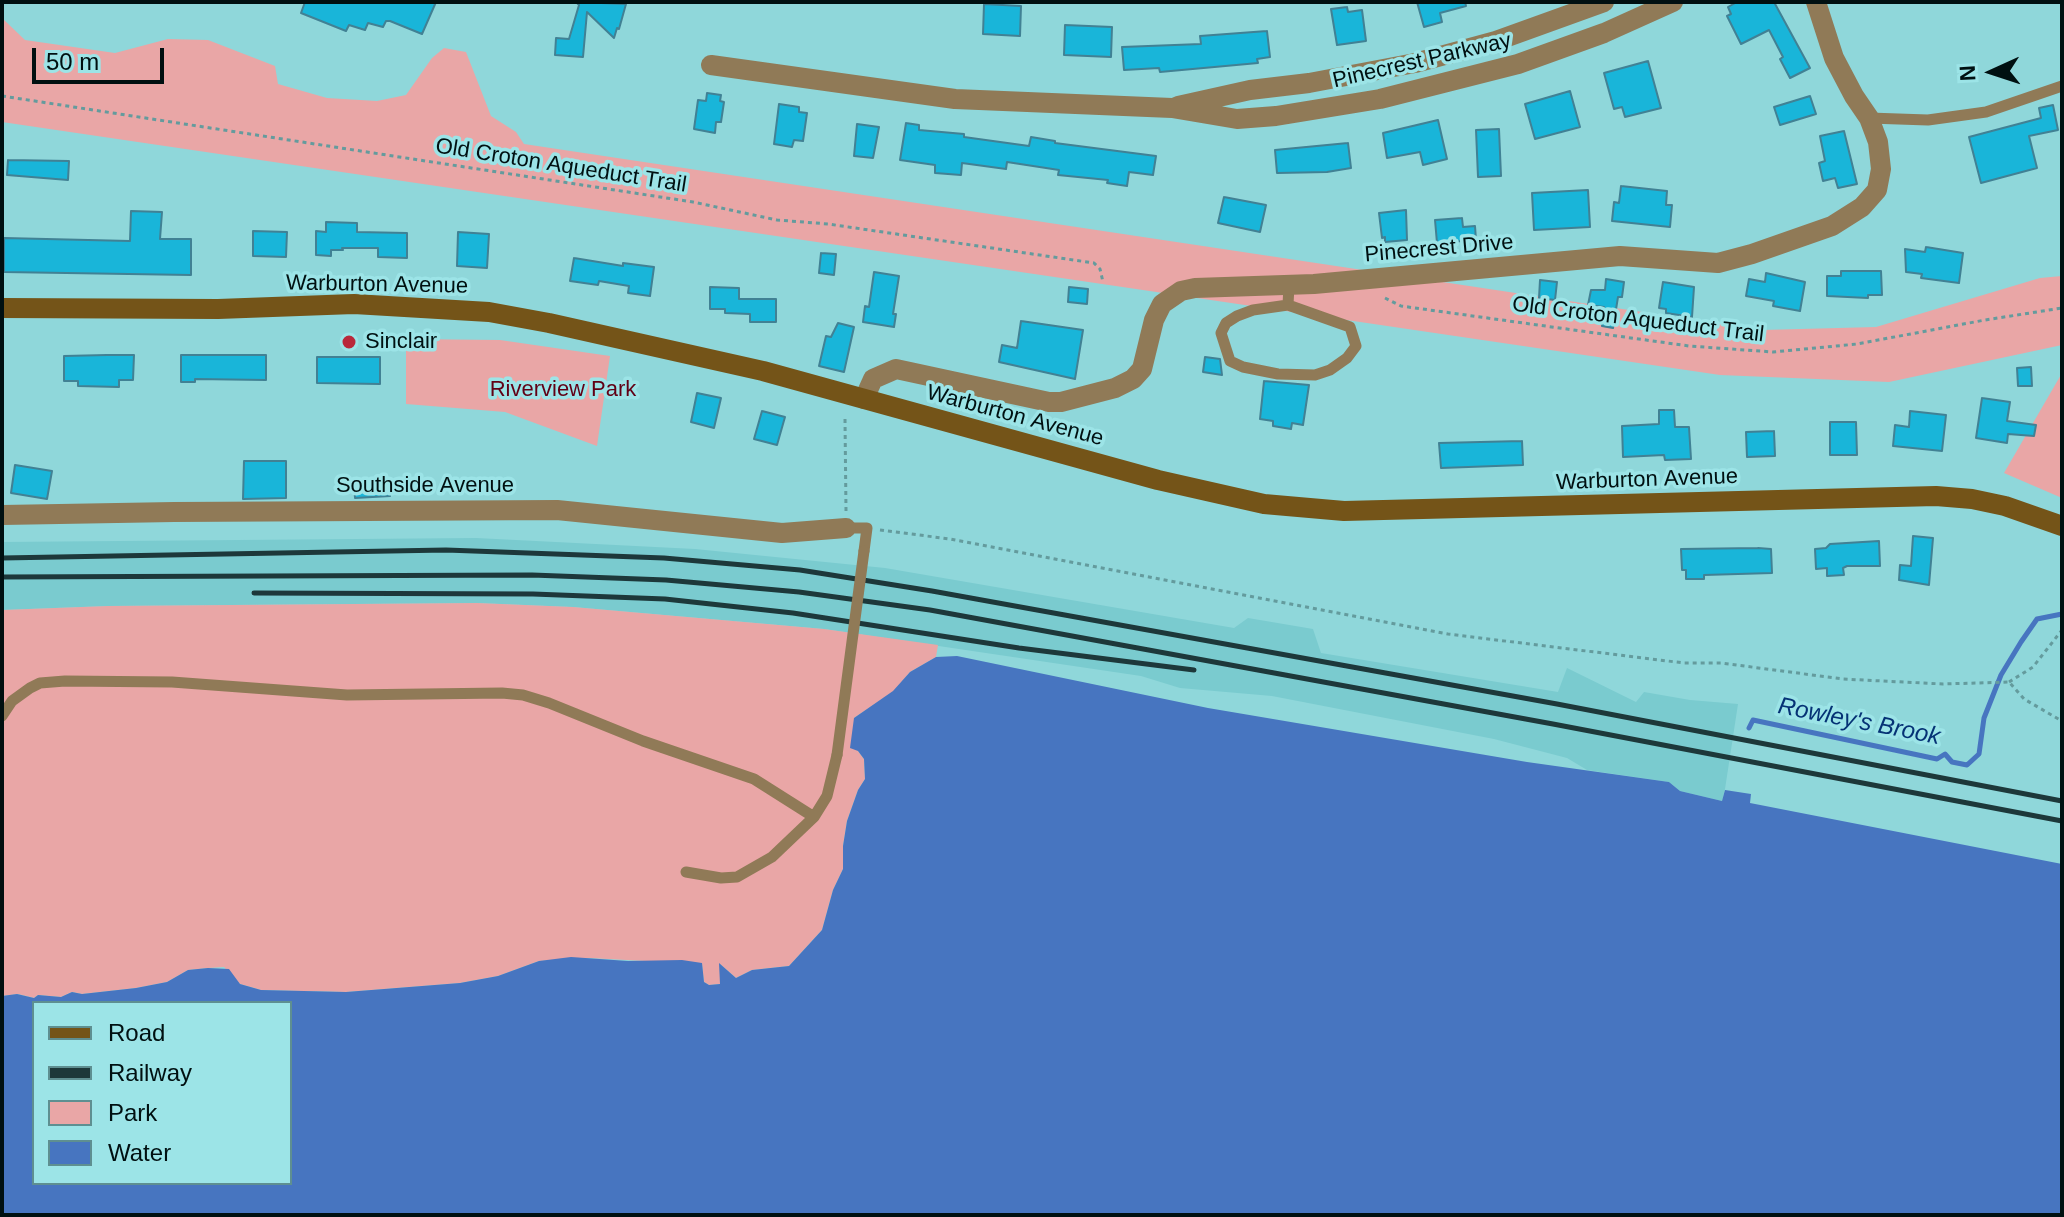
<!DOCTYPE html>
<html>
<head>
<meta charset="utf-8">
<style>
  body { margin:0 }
  #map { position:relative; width:2064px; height:1217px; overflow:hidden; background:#8fd7da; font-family:Helvetica,sans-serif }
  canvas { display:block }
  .frame { position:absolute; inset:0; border:4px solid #001011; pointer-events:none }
  .legend { position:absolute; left:32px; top:1001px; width:260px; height:184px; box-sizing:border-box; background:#9ce4e7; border:2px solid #5e8f91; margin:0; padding:10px 14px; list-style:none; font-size:24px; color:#001011 }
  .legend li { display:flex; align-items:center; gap:16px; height:40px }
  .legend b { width:40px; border:2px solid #5e8f91 }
  .north { position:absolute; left:1952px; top:32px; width:80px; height:80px; -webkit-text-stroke:6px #9ce4e7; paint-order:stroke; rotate:267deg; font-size:22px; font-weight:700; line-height:32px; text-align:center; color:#001011 }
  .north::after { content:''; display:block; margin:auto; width:28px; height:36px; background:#001011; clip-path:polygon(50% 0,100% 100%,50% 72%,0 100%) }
  .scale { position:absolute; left:32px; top:48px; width:132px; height:36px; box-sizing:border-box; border:4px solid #001011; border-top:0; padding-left:10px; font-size:24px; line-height:28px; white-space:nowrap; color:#001011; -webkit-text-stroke:6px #9ce4e7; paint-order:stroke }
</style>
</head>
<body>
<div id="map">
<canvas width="2064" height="1217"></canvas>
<div class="frame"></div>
<ul class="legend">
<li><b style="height:10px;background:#745418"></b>Road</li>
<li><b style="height:10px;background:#1d383a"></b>Railway</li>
<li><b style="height:22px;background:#e9a6a6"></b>Park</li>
<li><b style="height:22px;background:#4775c0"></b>Water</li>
</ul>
<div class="north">N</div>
<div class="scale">50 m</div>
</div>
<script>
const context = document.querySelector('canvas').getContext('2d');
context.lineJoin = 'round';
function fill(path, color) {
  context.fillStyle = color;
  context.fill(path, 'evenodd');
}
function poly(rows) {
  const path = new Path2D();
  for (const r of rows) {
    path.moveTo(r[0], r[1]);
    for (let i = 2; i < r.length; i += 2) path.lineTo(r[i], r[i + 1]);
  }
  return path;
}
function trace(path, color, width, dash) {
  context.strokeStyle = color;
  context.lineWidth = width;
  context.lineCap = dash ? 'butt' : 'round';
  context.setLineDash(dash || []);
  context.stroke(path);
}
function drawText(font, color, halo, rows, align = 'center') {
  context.font = font + ' Helvetica,sans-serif';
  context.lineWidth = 7;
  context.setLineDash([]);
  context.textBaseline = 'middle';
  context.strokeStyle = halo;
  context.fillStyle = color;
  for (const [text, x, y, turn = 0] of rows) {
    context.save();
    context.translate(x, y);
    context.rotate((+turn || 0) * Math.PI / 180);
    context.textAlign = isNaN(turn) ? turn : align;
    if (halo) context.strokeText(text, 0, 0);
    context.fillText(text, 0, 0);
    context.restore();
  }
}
fill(poly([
  [476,538,695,549,885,568,1234,628,1248,618,1313,629,1321,653,1558,692,1567,668,1636,702,1644,692,1690,700,1738,704,1725,789,1722,801,1680,791,1669,782,1587,770,1567,758,1494,739,1272,696,1180,688,1141,676,824,629,573,607,477,603,108,606,2,610,2,542]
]), '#7acbcf');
fill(poly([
  [2,18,25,40,115,53,168,39,208,40,275,66,278,84,327,98,377,101,406,95,432,58,444,48,466,52,491,116,516,132,524,144,1762,330,1876,327,2040,278,2062,276,2062,345,1889,382,1720,375,2,122],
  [406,339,500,340,610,356,597,446,505,412,406,404],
  [2062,373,2062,498,2004,473],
  [477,603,573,607,824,629,938,645,936,657,910,672,894,691,854,718,858,751,864,759,865,779,858,790,847,821,843,846,843,869,833,890,822,930,789,966,752,970,736,978,720,964,720,984,709,985,704,982,702,964,589,958,539,961,498,976,460,983,346,992,261,990,240,984,224,967,208,968,188,970,167,982,136,988,82,994,72,992,61,997,38,995,34,998,18,994,2,996,2,610,108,606]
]), '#e9a6a6');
fill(poly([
  [957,656,1208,708,1527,762,1669,782,1680,791,1722,801,1725,790,1751,794,1750,803,2062,864,2062,1215,2,1215,2,996,17,994,34,998,38,995,61,997,72,992,82,994,136,988,167,982,188,970,208,968,229,969,240,984,261,990,346,992,460,983,498,976,539,961,571,957,628,961,682,960,702,963,704,982,709,985,720,984,719,963,736,978,752,970,789,966,822,930,833,890,843,869,843,846,847,821,858,790,865,779,864,759,858,751,850,748,854,718,893,691,910,672,936,657],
  [34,1003,290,1003,290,1183,34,1183]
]), '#4775c0');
trace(poly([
  [1749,728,1753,720,1937,759,1945,754,1952,762,1967,765,1979,754,1984,718,2001,675,2021,642,2037,619,2062,614]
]), '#4775c0', 5);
const building = poly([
  [305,2,436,2,422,34,390,21,386,21,383,27,368,23,365,30,349,25,346,31,301,13,305,2],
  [576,2,626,4,619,29,617,28,614,38,587,12,583,57,555,55,556,38,569,39,579,5,576,2],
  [1417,2,1465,2,1466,6,1440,13,1442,22,1424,27,1417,2],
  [1737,2,1774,2,1810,68,1790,78,1780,59,1783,57,1769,30,1741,44,1727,16,1731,14,1728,7,1737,2],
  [984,4,1021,6,1020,36,983,34,984,4],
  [1347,7,1348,12,1362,10,1366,41,1337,45,1331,9,1347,7],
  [1065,25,1112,27,1111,57,1064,55,1065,25],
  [1267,31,1270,57,1257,59,1258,63,1160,72,1159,68,1124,70,1122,47,1201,44,1200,36,1267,31],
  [1648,61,1661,108,1625,117,1622,107,1614,109,1604,73,1648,61],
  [1570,91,1580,127,1535,139,1525,104,1570,91],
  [707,93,721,95,720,101,724,102,721,122,716,122,715,133,694,129,698,100,706,101,707,93],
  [1810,96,1816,114,1780,125,1774,107,1810,96],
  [779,104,799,107,799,112,807,113,803,141,794,140,792,147,774,144,779,104],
  [2053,105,2058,130,2029,136,2037,168,1981,183,1969,137,2041,118,2039,108,2053,105],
  [1438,120,1447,159,1423,165,1420,152,1387,158,1383,133,1438,120],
  [906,123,919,125,919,130,964,134,964,137,1029,146,1031,137,1055,141,1055,143,1156,156,1153,175,1129,172,1127,186,1107,183,1108,180,1058,175,1059,170,1007,162,1006,169,962,163,961,175,935,173,935,165,900,160,906,123],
  [857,124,879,127,873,158,854,156,857,124],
  [1499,129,1501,176,1478,177,1476,130,1499,129],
  [1844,131,1857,184,1838,188,1835,178,1823,181,1819,163,1825,161,1820,136,1844,131],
  [1348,143,1351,168,1327,172,1277,173,1275,150,1348,143],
  [8,160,69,161,68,180,7,175,8,160],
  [1621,186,1667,191,1666,205,1672,205,1670,227,1612,221,1614,202,1619,203,1621,186],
  [1588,190,1590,227,1534,230,1532,193,1588,190],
  [1224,197,1266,205,1260,232,1218,223,1224,197],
  [1406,210,1407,240,1385,242,1385,237,1382,238,1379,213,1406,210],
  [131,211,162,212,160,239,191,239,191,275,4,272,4,238,130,241,131,211],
  [1462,218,1463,227,1475,226,1476,240,1437,243,1435,220,1462,218],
  [326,222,357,223,357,232,407,233,407,258,378,257,378,248,342,248,343,250,331,250,331,256,316,255,316,231,326,232,326,222],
  [253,231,287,232,286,257,253,256,253,231],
  [458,232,489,234,487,268,457,266,458,232],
  [1926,247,1963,253,1959,283,1921,278,1922,274,1906,272,1905,249,1925,252,1926,247],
  [821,253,836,254,834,275,819,273,821,253],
  [574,258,623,266,623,263,654,267,650,296,628,293,629,286,599,281,598,285,570,281,574,258],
  [1841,271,1881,271,1882,295,1868,295,1868,298,1827,296,1827,276,1841,276,1841,271],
  [874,272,899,276,893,314,896,314,894,327,863,322,865,306,869,307,874,272],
  [1766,273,1805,282,1800,311,1773,306,1774,301,1746,296,1749,279,1765,282,1766,273],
  [1606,279,1624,282,1622,297,1618,297,1613,328,1602,326,1604,307,1588,305,1591,290,1605,290,1606,279],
  [1540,280,1557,282,1555,300,1539,298,1540,280],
  [1663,282,1694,287,1692,317,1666,313,1666,309,1659,308,1663,282],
  [710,287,739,288,739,299,776,299,776,322,750,322,750,314,725,313,725,309,710,309,710,287],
  [1069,287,1088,289,1087,304,1068,302,1069,287],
  [1021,321,1083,330,1075,379,999,362,1002,345,1017,348,1021,321],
  [838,323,854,327,844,372,819,366,826,336,831,337,838,323],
  [107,355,134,355,133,380,119,380,119,387,78,386,78,381,64,381,64,356,107,355],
  [181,355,266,355,266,380,195,379,195,382,181,382,181,355],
  [317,357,380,357,380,384,317,383,317,357],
  [1205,357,1220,359,1222,375,1203,372,1205,357],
  [2031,367,2032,386,2018,386,2017,368,2031,367],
  [1264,381,1309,385,1303,425,1292,423,1291,429,1273,426,1273,421,1260,419,1264,381],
  [697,393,721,398,714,428,691,422,697,393],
  [1982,398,2010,402,2007,421,2036,425,2034,436,2008,434,2007,443,1976,438,1982,398],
  [1659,410,1674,410,1675,427,1689,427,1691,459,1665,460,1664,455,1623,457,1622,426,1659,424,1659,410],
  [762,411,785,417,777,445,754,439,762,411],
  [1910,411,1946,415,1942,451,1893,446,1895,425,1909,427,1910,411],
  [1830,422,1856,422,1857,455,1830,455,1830,422],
  [1774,431,1775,456,1747,457,1746,432,1774,431],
  [1522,441,1523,465,1441,468,1439,443,1522,441],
  [244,461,286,461,286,498,243,499,244,461],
  [15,465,52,471,47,499,11,493,15,465],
  [389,481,390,496,355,498,354,483,389,481],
  [1913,536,1933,538,1929,585,1899,580,1900,565,1911,566,1913,536],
  [1879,541,1880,566,1847,566,1843,568,1844,575,1827,576,1827,568,1816,569,1815,549,1826,548,1830,544,1879,541],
  [1758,548,1771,549,1772,573,1704,575,1704,579,1686,579,1686,570,1682,570,1681,549,1758,548]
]);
fill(building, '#19b5d9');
trace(building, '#418194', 2);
trace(poly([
  [2,96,693,202,777,220,828,224,1094,263,1100,269,1103,282],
  [1385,298,1401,306,1689,346,1773,352,1857,344,1985,320,2062,308],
  [845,419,846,511],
  [880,530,950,539,1448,634,1684,663,1721,663,1843,679,1943,684,2009,682,2024,699,2062,721],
  [2009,682,2033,667,2062,630]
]), '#649b9d', 3, [4, 4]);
trace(poly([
  [1869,118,1928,120,1986,112,2062,86],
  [1288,305,1253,310,1237,316,1226,323,1221,333,1230,361,1243,367,1278,374,1315,375,1330,370,1347,358,1356,346,1350,327,1288,305,1289,285],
  [846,528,867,528,864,551],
  [2,716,12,701,30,688,40,683,65,681,172,682,347,695,502,693,523,695,549,703,643,741,754,779,814,817],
  [686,872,721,878,737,877,772,857,814,817,827,796,837,755]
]), '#907a57', 11);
trace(poly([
  [711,65,955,99,1172,108,1237,119,1276,116,1380,99,1518,64,1604,33,1673,2],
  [1178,106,1250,90,1309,83,1415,63,1496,41,1604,2],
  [864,399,873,379,896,369,1049,402,1061,402,1115,388,1133,379,1142,369,1154,320,1162,304,1181,291,1195,288,1314,284,1620,256,1718,263,1752,254,1832,226,1862,207,1877,190,1881,169,1878,142,1869,118,1854,96,1834,58,1816,2],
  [2,515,174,512,557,510,782,533,846,528]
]), '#907a57', 20);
trace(poly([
  [2,308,218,309,354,304,489,312,549,323,763,371,1158,480,1264,504,1344,511,1936,496,1972,499,2005,506,2062,526]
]), '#745418', 20);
trace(poly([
  [2,558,446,550,664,558,800,570,932,591,1557,704,2062,801],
  [2,577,532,575,666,580,799,592,930,610,1553,724,2062,821],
  [254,593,533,594,665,599,793,613,1019,648,1194,670]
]), '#1d383a', 5);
trace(poly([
  [837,755,864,551]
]), '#907a57', 11);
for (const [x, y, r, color] of [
  [349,342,8,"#b9283b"]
]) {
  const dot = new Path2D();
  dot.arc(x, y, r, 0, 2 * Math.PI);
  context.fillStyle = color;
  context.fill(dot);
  trace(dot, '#9ce4e7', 3);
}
drawText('22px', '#001011', '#9ce4e7', [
  ["Pinecrest Parkway",1422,61,-13],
  ["Old Croton Aqueduct Trail",561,166,9],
  ["Pinecrest Drive",1439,249,-5],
  ["Warburton Avenue",377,285,1],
  ["Old Croton Aqueduct Trail",1638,320,7],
  ["Warburton Avenue",1015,416,15],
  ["Warburton Avenue",1647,480,-2],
  ["Southside Avenue",425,486]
]);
drawText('22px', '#001011', '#9ce4e7', [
  ["Sinclair",365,342]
], 'left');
drawText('22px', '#610015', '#9ce4e7', [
  ["Riverview Park",563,390]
]);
drawText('italic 24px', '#053275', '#9ce4e7', [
  ["Rowley's Brook",1859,722,11]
]);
</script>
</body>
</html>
